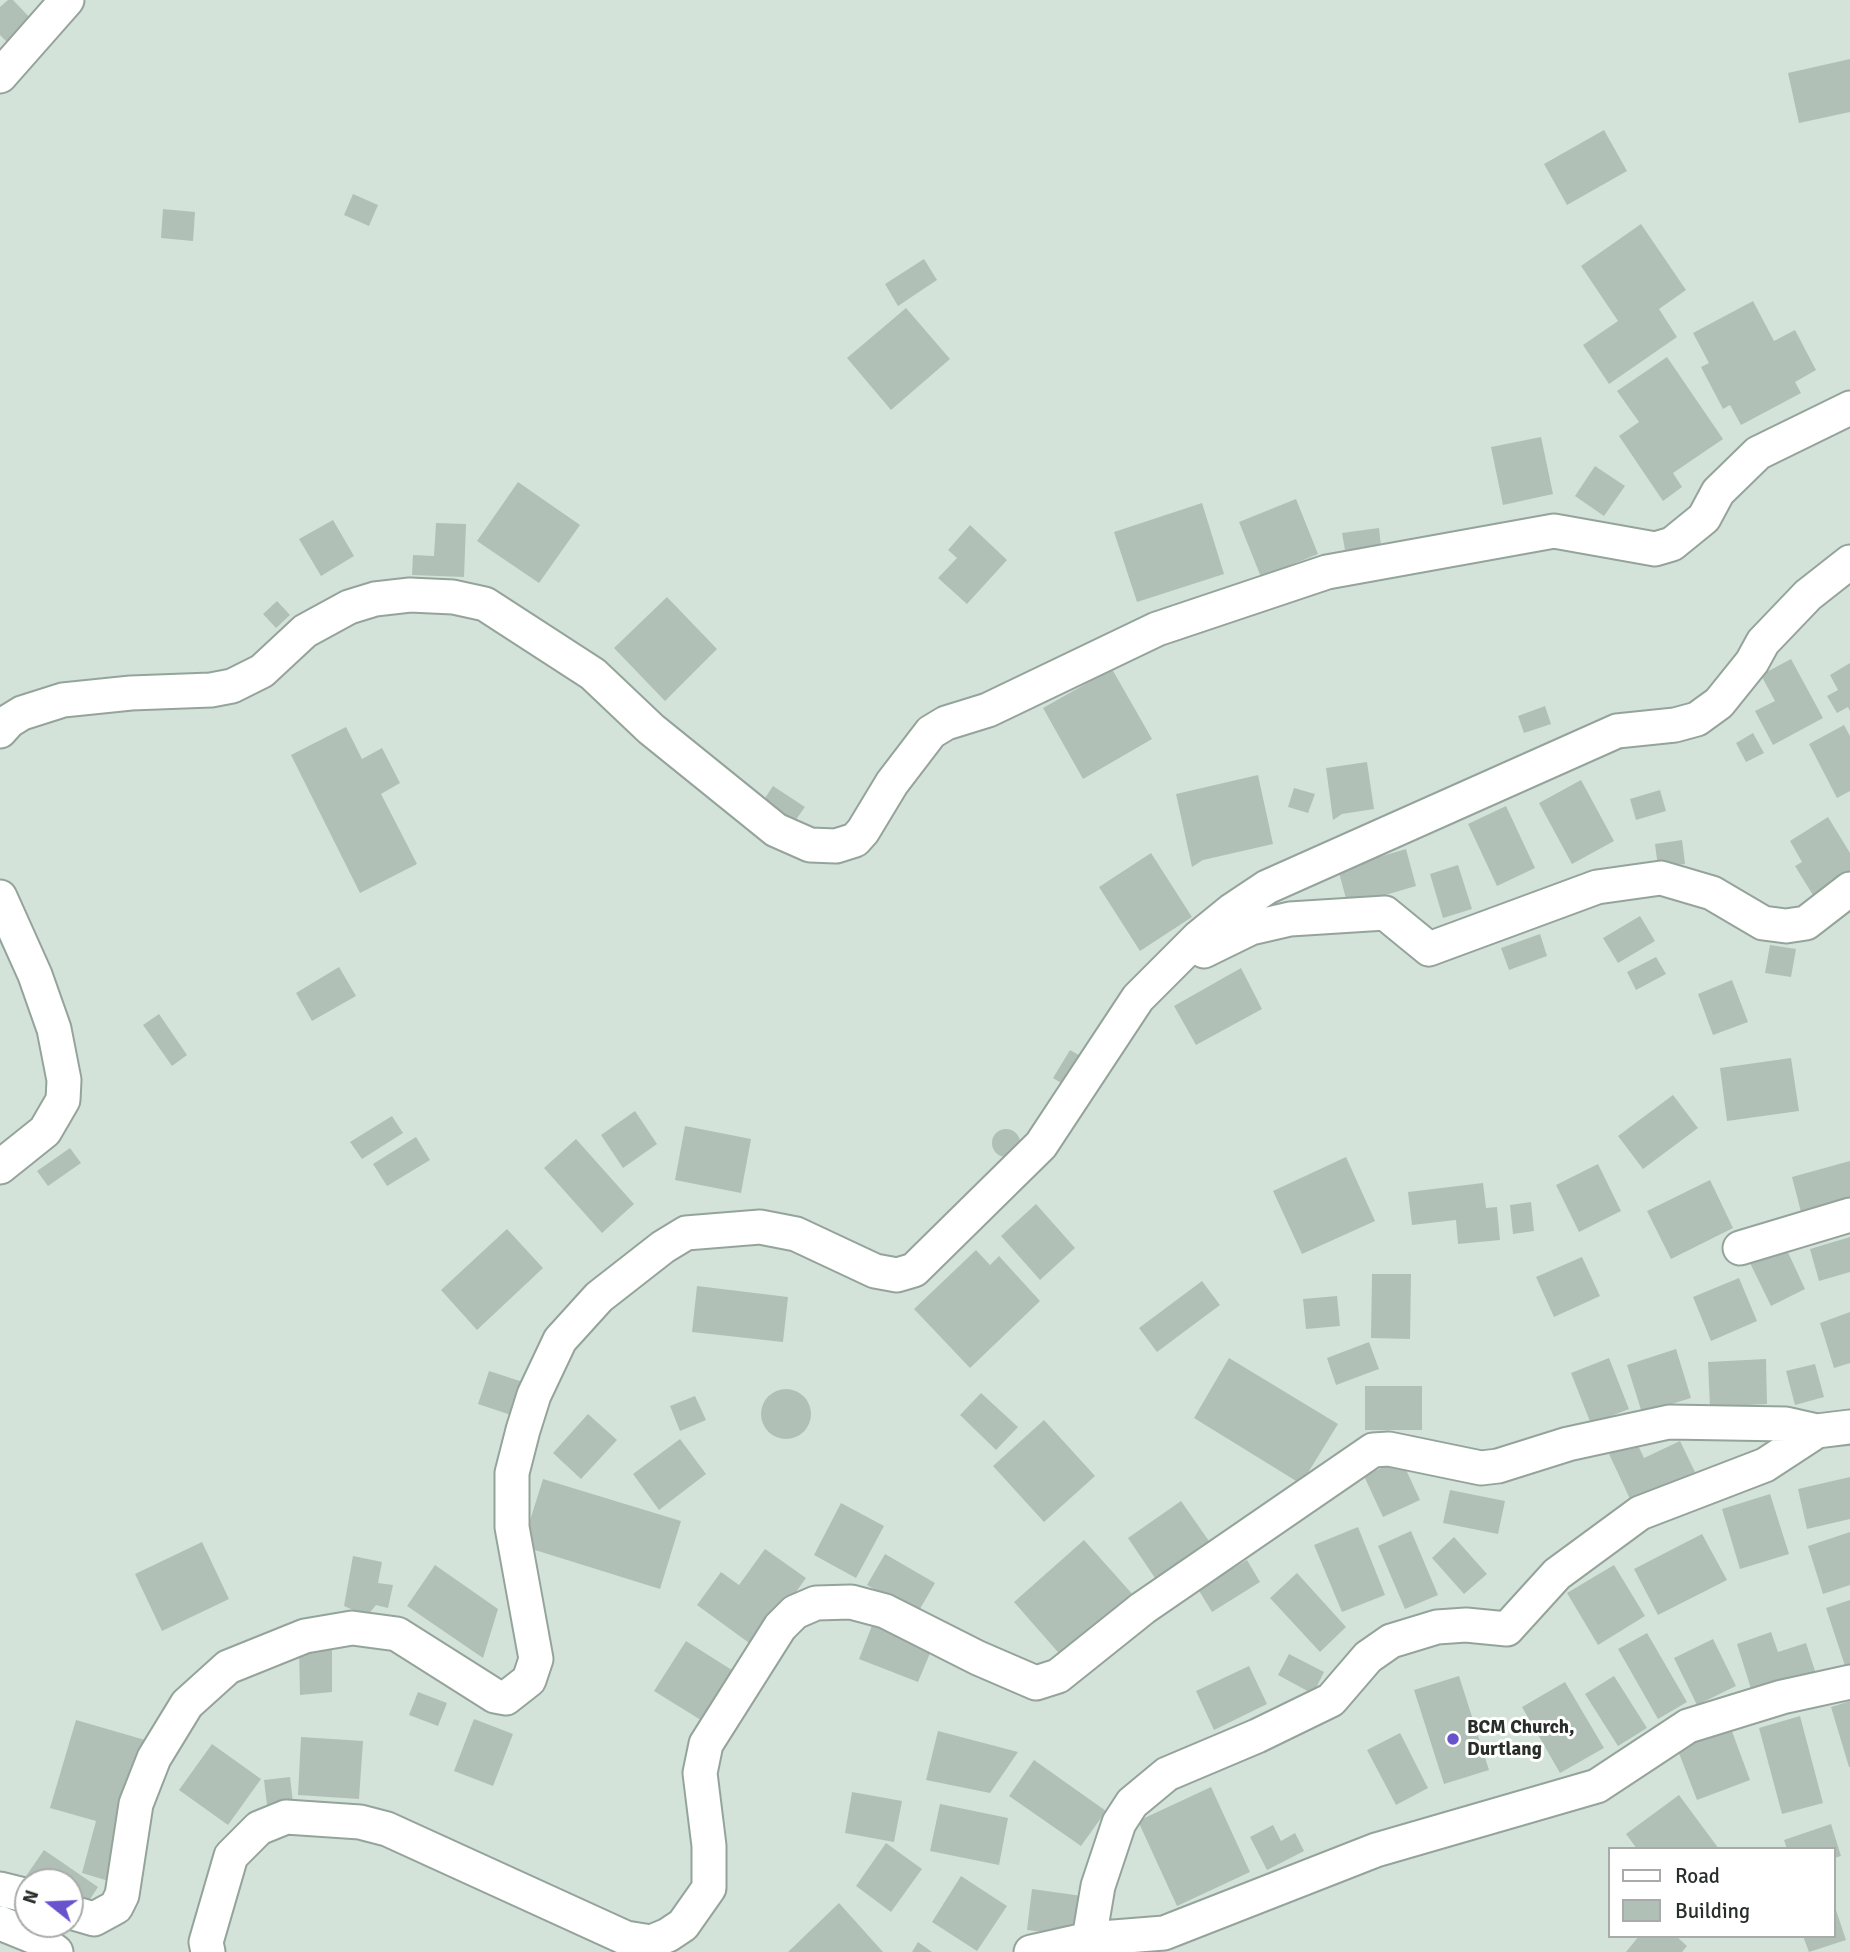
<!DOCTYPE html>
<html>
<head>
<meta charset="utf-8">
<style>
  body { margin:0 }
  #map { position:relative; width:1850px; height:1952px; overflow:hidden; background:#d3e3d9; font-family:Signika,sans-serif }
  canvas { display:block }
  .legend { position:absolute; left:1608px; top:1847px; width:228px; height:91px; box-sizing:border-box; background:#fff; border:2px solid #a9abaa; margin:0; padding:9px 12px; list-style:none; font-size:21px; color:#282e2a }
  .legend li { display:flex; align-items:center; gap:14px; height:35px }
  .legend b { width:35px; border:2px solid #a9abaa }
  .north { position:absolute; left:14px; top:1868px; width:70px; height:70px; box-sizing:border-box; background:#fff; border:2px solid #a9abaa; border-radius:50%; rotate:288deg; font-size:19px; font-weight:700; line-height:28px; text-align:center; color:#282e2a }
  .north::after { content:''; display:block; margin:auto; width:24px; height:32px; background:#6953cc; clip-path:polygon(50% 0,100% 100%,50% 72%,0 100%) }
</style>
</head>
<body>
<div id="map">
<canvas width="1850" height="1952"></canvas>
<ul class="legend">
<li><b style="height:9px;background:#fff"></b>Road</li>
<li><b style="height:19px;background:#b0c0b6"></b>Building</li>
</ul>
<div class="north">N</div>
</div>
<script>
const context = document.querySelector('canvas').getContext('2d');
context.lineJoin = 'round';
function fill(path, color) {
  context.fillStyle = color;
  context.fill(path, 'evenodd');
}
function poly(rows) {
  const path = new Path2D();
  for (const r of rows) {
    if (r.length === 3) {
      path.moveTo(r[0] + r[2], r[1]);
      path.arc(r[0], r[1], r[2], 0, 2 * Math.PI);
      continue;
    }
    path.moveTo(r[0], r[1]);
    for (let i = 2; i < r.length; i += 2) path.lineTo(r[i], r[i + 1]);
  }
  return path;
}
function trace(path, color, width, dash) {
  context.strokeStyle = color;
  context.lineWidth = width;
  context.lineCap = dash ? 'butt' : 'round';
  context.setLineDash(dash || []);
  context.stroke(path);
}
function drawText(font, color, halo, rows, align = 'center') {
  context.font = font + ' Signika,sans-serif';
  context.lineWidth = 6;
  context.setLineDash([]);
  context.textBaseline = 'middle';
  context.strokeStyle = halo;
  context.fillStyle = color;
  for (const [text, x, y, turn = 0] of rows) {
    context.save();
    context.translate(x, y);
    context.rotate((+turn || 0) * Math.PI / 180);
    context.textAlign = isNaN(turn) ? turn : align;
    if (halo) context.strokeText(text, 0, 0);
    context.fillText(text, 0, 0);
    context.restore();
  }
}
fill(poly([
  [8,0,13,0,33,21,9,44,0,35,0,7],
  [1850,59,1850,112,1799,123,1788,73],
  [1604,130,1627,171,1567,205,1544,164],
  [353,194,378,205,369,226,344,215],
  [163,209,195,212,193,241,161,238],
  [1641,224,1686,290,1659,309,1677,337,1609,384,1583,345,1618,321,1581,266],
  [924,259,937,280,898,306,885,284],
  [1753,301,1774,341,1795,330,1816,370,1795,382,1801,393,1741,425,1730,405,1723,409,1701,367,1709,363,1693,333],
  [906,308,950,359,891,410,847,358],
  [1667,357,1723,439,1673,473,1682,487,1663,501,1619,436,1639,422,1617,391],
  [1541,437,1553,494,1503,505,1491,447],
  [1595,466,1625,486,1604,516,1575,496],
  [518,482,580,525,539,583,477,541],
  [1296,499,1318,554,1261,577,1239,522],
  [1202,503,1224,574,1137,602,1114,532],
  [333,520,354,556,321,576,299,539],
  [436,523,466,524,464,577,412,575,413,555,434,556],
  [970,525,1007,560,967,604,938,578,957,558,948,550],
  [1379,528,1381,546,1345,550,1342,533],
  [667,597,717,649,665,701,614,648],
  [277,601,290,615,276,628,263,614],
  [1791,659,1823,718,1773,745,1755,711,1775,701,1761,675],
  [1850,663,1850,711,1848,707,1837,713,1827,696,1838,690,1830,675],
  [1112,669,1152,739,1083,779,1043,708],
  [1545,706,1551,724,1524,733,1518,716],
  [1844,725,1850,736,1850,791,1837,798,1809,744],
  [346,727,362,759,382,748,400,783,381,794,417,864,360,893,291,755],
  [1753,733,1764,753,1746,762,1736,743],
  [1367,762,1374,809,1342,814,1333,820,1326,768],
  [1258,775,1273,844,1203,860,1192,867,1176,794],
  [1581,780,1614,841,1572,864,1539,803],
  [773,786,805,807,792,825,761,804],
  [1294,788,1315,794,1308,813,1288,807],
  [1660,790,1666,811,1636,820,1630,799],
  [1506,806,1535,868,1497,886,1468,824],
  [1828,817,1850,853,1850,879,1816,900,1795,866,1802,862,1790,841],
  [1682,840,1685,864,1658,867,1655,844],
  [1406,849,1416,886,1348,906,1338,869],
  [1151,853,1192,917,1140,951,1099,887],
  [1458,865,1472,909,1443,918,1430,874],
  [1640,916,1655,941,1618,963,1603,938],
  [1540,934,1547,956,1509,970,1501,948],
  [1770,945,1796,949,1791,977,1765,973],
  [1656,957,1666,974,1636,990,1627,972],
  [339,967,356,996,312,1021,296,993],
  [1241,968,1262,1009,1196,1045,1174,1006],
  [1732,980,1748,1022,1713,1035,1698,994],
  [159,1014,187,1055,172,1066,143,1025],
  [1070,1050,1084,1058,1066,1086,1053,1078],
  [1791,1058,1799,1111,1727,1121,1720,1068],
  [1673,1095,1698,1128,1643,1169,1618,1136],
  [635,1111,657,1144,623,1168,601,1135],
  [392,1116,403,1133,362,1159,350,1142],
  [685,1126,751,1139,741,1193,675,1180],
  [1006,1143,14],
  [416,1137,430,1160,387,1186,373,1164],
  [576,1139,634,1204,602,1233,544,1168],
  [70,1148,81,1163,48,1186,37,1171],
  [1346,1157,1375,1221,1302,1254,1273,1191],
  [1850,1161,1850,1199,1801,1212,1792,1177],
  [1598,1164,1621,1211,1579,1232,1556,1185],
  [1710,1180,1733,1228,1671,1259,1647,1211],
  [1483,1183,1486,1208,1497,1207,1500,1240,1458,1244,1456,1220,1412,1225,1408,1192],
  [1531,1202,1534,1231,1513,1234,1510,1205],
  [1036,1204,1075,1248,1040,1280,1001,1236],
  [507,1229,543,1268,477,1330,441,1290],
  [1850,1237,1850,1272,1819,1281,1810,1249],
  [1785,1246,1805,1289,1771,1306,1750,1263],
  [976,1250,990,1265,999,1256,1040,1301,970,1368,914,1309],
  [1582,1257,1600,1296,1554,1317,1536,1277],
  [1372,1274,1411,1274,1410,1339,1371,1338],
  [1739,1278,1757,1321,1711,1341,1693,1297],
  [1202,1281,1220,1305,1157,1352,1139,1328],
  [697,1286,788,1297,783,1342,692,1332],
  [1337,1296,1340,1326,1306,1329,1303,1299],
  [1850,1312,1850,1363,1834,1368,1820,1323],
  [1369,1342,1379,1369,1336,1385,1327,1358],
  [1676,1349,1691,1398,1642,1413,1627,1365],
  [1229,1358,1338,1424,1301,1484,1194,1418],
  [1609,1358,1629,1409,1591,1424,1571,1373],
  [1766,1359,1767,1404,1710,1407,1708,1362],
  [1815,1364,1824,1397,1795,1405,1786,1371],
  [489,1371,529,1384,517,1417,478,1404],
  [1365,1386,1422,1386,1422,1430,1365,1430],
  [786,1414,25],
  [981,1393,1018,1427,996,1450,960,1415],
  [695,1396,706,1420,680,1431,670,1406],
  [588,1414,617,1440,581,1479,553,1453],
  [1044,1420,1095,1476,1044,1522,993,1466],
  [680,1439,706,1474,659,1510,633,1474],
  [1636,1441,1644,1458,1680,1441,1695,1472,1631,1501,1609,1454],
  [1401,1459,1420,1500,1383,1517,1364,1476],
  [1850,1477,1850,1519,1807,1529,1798,1489],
  [543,1479,681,1521,660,1589,522,1546],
  [1450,1490,1505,1501,1498,1534,1443,1523],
  [1770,1494,1789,1554,1740,1569,1722,1509],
  [1181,1501,1211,1544,1157,1581,1128,1538],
  [841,1503,884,1526,856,1578,814,1555],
  [1358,1527,1385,1595,1342,1612,1314,1545],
  [1411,1531,1438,1595,1405,1609,1378,1546],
  [1850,1532,1850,1585,1823,1594,1808,1546],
  [1702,1534,1727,1580,1658,1615,1634,1569],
  [1454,1537,1487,1574,1464,1594,1432,1558],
  [1084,1540,1134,1596,1064,1659,1014,1602],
  [202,1542,229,1599,162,1631,135,1574],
  [765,1549,806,1578,756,1648,697,1605,721,1572,739,1585],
  [885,1554,935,1583,917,1614,867,1585],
  [353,1556,382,1562,378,1583,393,1585,388,1608,376,1605,367,1616,344,1606],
  [1247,1560,1260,1582,1212,1612,1198,1589],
  [435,1565,498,1609,483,1658,407,1606],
  [1614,1565,1645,1616,1598,1645,1567,1593],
  [1297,1573,1346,1627,1320,1652,1270,1598],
  [1850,1600,1850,1664,1845,1666,1826,1608],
  [873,1623,933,1646,918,1682,859,1659],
  [1771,1632,1778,1652,1806,1643,1815,1671,1752,1692,1737,1644],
  [1647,1633,1687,1702,1658,1719,1618,1649],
  [1713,1639,1736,1686,1697,1705,1674,1658],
  [686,1641,735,1672,704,1722,654,1691],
  [299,1648,332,1648,332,1692,300,1695],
  [1289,1654,1324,1672,1313,1694,1278,1675],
  [1249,1666,1267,1704,1214,1730,1196,1691],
  [1459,1676,1489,1770,1444,1784,1414,1690],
  [1614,1676,1647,1728,1618,1746,1585,1694],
  [1565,1682,1604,1748,1560,1773,1522,1707],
  [418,1692,447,1703,438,1726,409,1715],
  [1850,1701,1850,1767,1849,1767,1831,1707],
  [1800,1716,1823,1803,1782,1814,1759,1728],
  [474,1719,513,1734,493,1786,454,1771],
  [76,1720,152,1742,112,1882,82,1873,96,1821,50,1808],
  [1730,1726,1750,1780,1697,1800,1677,1748],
  [938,1731,1018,1752,990,1793,926,1780],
  [1400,1733,1428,1788,1396,1805,1367,1750],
  [301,1737,363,1741,359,1799,298,1795],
  [212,1744,261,1779,228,1825,179,1790],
  [1034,1760,1106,1811,1081,1846,1009,1796],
  [290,1777,293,1803,267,1805,264,1780],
  [1211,1787,1250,1872,1177,1906,1138,1821],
  [852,1792,902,1801,894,1842,845,1833],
  [1679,1795,1719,1849,1637,1849,1626,1834],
  [940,1804,1008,1818,999,1865,930,1851],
  [1831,1824,1841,1856,1834,1858,1834,1849,1787,1849,1784,1840],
  [1273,1825,1281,1841,1295,1833,1304,1851,1267,1870,1250,1837],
  [886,1843,922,1869,891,1912,856,1886],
  [44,1850,98,1887,81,1913,70,1905,70,1882,36,1882,26,1876],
  [961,1876,1007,1906,977,1951,932,1922],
  [1032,1889,1082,1896,1077,1936,1027,1930],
  [839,1903,883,1952,788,1952],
  [1835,1907,1846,1940,1809,1952,1803,1936,1834,1936],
  [1639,1936,1676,1936,1687,1946,1682,1952,1626,1952],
  [918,1942,932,1952,912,1952]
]), '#b0c0b6');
const street = poly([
  [0,76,67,0],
  [0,731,9,721,22,713,63,700,131,693,211,690,232,686,262,671,305,631,349,607,375,599,410,595,453,597,485,604,593,674,651,729,776,830,810,845,836,846,855,840,863,831,892,783,931,732,946,723,988,710,1157,629,1327,572,1554,531,1655,549,1672,544,1704,518,1718,492,1758,453,1850,408],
  [0,897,35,975,54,1029,64,1080,63,1100,45,1131,0,1167],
  [1204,951,1251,928,1290,919,1385,913,1429,949,1597,887,1661,878,1712,893,1763,923,1786,926,1806,923,1850,889],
  [1740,1248,1850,1215],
  [0,1889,28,1896],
  [70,1912,94,1919,116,1907,122,1895,136,1804,154,1758,187,1704,228,1667,305,1636,352,1628,397,1634,495,1696,506,1698,529,1680,536,1659,512,1527,512,1473,523,1430,534,1395,560,1340,599,1297,663,1247,686,1233,760,1227,796,1234,875,1271,897,1275,914,1270,1041,1145,1138,998,1199,937,1231,911,1267,887,1617,731,1675,725,1697,719,1719,703,1752,662,1763,642,1808,595,1850,562],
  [0,1923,37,1938,56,1952],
  [1089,1939,1098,1886,1119,1823,1132,1803,1167,1774,1257,1736,1331,1700,1368,1657,1391,1641,1437,1627,1466,1625,1507,1629,1557,1574,1640,1513,1765,1465,1817,1431],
  [208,1952,206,1942,231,1856,259,1828,286,1817,360,1822,387,1829,626,1938,651,1942,668,1935,683,1925,709,1888,709,1846,700,1773,706,1744,780,1627,795,1612,816,1603,851,1602,885,1611,978,1658,1036,1683,1058,1676,1143,1608,1373,1450,1389,1449,1481,1468,1498,1466,1568,1444,1669,1422,1786,1424,1817,1431,1850,1427],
  [1031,1952,1089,1939,1164,1933,1376,1850,1597,1786,1688,1726,1782,1697,1850,1682]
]);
trace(street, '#95a49b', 37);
trace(street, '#fff', 33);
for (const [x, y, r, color] of [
  [1453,1739,7,"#6953cc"]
]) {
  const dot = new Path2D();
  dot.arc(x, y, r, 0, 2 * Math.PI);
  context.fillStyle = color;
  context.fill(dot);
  trace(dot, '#fff', 2.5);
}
drawText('bold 19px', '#282e2a', '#fff', [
  ["BCM Church,",1467,1728],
  ["Durtlang",1467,1750]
], 'left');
</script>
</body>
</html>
